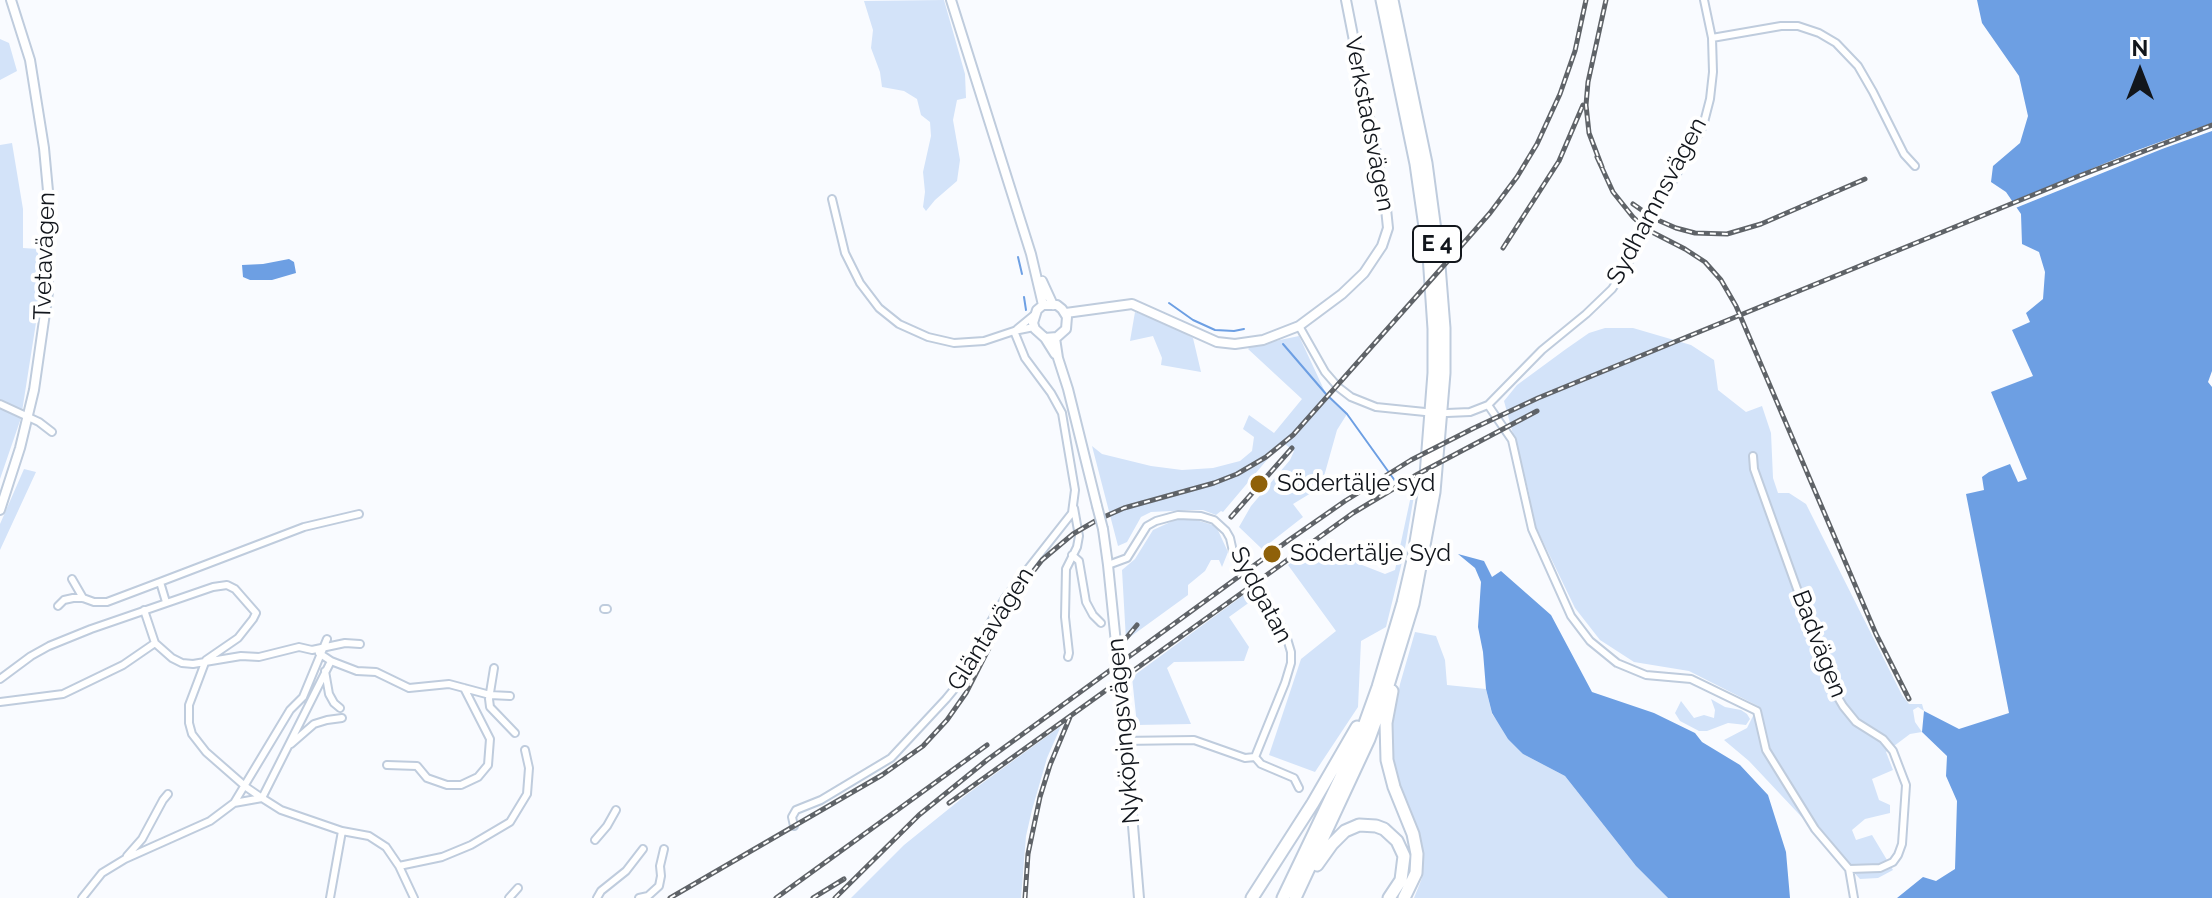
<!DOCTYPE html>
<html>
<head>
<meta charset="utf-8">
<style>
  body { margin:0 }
  #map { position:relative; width:2212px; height:898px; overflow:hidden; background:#f9fbff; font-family:Raleway,sans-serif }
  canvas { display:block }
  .north { position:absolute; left:2100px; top:32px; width:80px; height:80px; -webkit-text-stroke:6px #fff; paint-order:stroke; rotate:0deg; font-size:22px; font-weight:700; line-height:32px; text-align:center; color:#12161c }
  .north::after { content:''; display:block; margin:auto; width:28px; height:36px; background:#12161c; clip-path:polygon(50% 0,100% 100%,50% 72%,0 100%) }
</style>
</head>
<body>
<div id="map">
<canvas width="2212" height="898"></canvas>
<div class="north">N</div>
</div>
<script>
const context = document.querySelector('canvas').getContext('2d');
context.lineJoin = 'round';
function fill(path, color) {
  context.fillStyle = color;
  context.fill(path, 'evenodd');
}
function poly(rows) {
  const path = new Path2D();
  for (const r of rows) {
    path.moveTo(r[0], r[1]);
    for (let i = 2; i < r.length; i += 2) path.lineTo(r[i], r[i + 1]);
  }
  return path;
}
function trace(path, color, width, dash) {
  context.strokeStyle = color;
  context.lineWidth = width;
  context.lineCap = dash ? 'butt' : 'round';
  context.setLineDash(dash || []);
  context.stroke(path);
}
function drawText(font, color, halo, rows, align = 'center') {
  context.font = font + ' Raleway,sans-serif';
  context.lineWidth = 8;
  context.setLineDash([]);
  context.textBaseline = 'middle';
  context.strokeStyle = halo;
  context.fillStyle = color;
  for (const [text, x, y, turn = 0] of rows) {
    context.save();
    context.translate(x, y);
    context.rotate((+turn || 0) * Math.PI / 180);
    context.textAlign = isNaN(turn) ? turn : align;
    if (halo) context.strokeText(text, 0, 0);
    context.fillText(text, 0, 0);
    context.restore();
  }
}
fill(poly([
  [944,0,965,74,966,98,957,100,953,120,960,160,957,181,935,200,926,211,923,207,925,192,923,172,931,136,930,122,921,115,917,99,904,91,882,87,880,72,871,48,873,30,864,1],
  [0,39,9,43,17,71,0,80],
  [12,143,23,209,23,248,38,249,38,310,21,418,0,479,0,145],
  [1135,312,1167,324,1193,338,1201,372,1161,365,1162,358,1153,336,1130,341],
  [1605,328,1633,328,1691,345,1714,360,1718,390,1746,412,1762,406,1771,433,1773,478,1778,493,1789,493,1806,504,1902,695,1909,704,1922,704,1924,711,1918,707,1913,710,1915,722,1922,732,1910,734,1886,752,1893,770,1872,779,1879,800,1890,805,1890,813,1865,819,1852,830,1856,840,1872,835,1893,870,1878,878,1860,879,1749,761,1724,740,1747,728,1758,706,1689,671,1634,662,1600,640,1575,608,1533,521,1529,493,1504,401,1517,385,1566,349,1589,333],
  [1299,336,1326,394,1347,414,1337,430,1321,487,1293,504,1303,517,1262,549,1239,527,1251,506,1290,460,1294,451,1282,442,1223,512,1221,511,1216,515,1203,510,1192,510,1151,512,1141,517,1127,542,1118,546,1092,446,1102,454,1151,466,1182,470,1213,468,1240,461,1252,451,1254,437,1243,429,1249,415,1274,433,1302,399,1248,349,1251,346],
  [24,469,36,472,0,550,0,524],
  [1415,490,1404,554,1386,627,1361,641,1358,707,1315,772,1269,755,1301,659,1336,631,1288,565,1311,548,1324,550,1385,574,1395,570,1412,491],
  [1177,519,1196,520,1216,526,1228,552,1222,567,1219,560,1211,560,1205,571,1188,585,1188,595,1126,640,1122,570,1135,559,1153,530],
  [1249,591,1254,599,1229,617,1249,647,1244,661,1174,662,1167,668,1191,724,1137,725,1132,677],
  [1415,632,1436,636,1445,660,1447,685,1486,689,1492,714,1523,754,1565,776,1636,866,1668,898,1414,898,1422,878,1424,856,1419,832,1401,793,1396,773,1393,759,1392,725,1400,684],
  [1711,699,1725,707,1741,710,1747,714,1750,719,1746,725,1728,723,1707,731,1699,731,1680,721,1675,713,1681,701,1694,718,1704,715,1714,718,1715,710],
  [1061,726,1047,758,1032,810,1026,836,1021,898,851,898,904,845,966,795]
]), '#d3e3f9');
fill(poly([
  [1977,0,2212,0,2212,371,2208,382,2212,387,2212,898,1897,898,1923,877,1936,881,1955,869,1957,801,1946,776,1947,756,1922,732,1924,711,1959,729,2009,713,1966,494,1984,490,1982,477,1989,472,2010,464,2018,482,2027,479,1991,392,2033,376,2012,330,2030,322,2026,313,2043,299,2045,272,2039,252,2022,244,2021,214,2006,192,1991,182,1993,166,2020,143,2028,116,2019,76,1982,23],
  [289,259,294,262,296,273,272,280,250,280,243,277,242,265,263,264],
  [1458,554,1484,561,1492,577,1501,571,1551,615,1592,692,1654,713,1695,733,1702,742,1740,765,1768,795,1786,852,1790,898,1668,898,1636,866,1565,776,1523,754,1508,739,1492,713,1486,689,1483,652,1478,627,1481,582,1475,568]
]), '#6d9fe3');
fill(poly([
  [2212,123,2212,131,2162,149,2013,209,2008,203,2135,151]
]), '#f9fbff');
trace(poly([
  [1018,257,1022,274],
  [1024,297,1026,310],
  [1169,303,1193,320,1215,330,1234,331,1244,329],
  [1283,344,1326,394,1347,414,1398,485,1405,488]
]), '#6d9fe3', 2);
const street = poly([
  [1712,38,1781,26,1798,26,1819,33,1836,43,1858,66,1873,92,1904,154,1915,166],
  [832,199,845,253,860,283,879,308,899,324,928,337,954,343,984,341,1014,331,1034,327],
  [1299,326,1325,372,1338,387,1351,397,1376,407,1425,412],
  [1017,329,1034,315],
  [0,404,39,422,52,432],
  [1488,405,1512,440,1532,529,1571,616,1590,641,1617,663,1646,675,1691,679,1757,711,1766,750,1815,829,1849,869],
  [1447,413,1470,412,1488,405,1542,350,1586,314,1612,289,1622,274,1703,126,1710,99,1713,72,1712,38,1704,0],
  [1753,456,1754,469,1833,689,1843,706,1856,722,1883,739,1893,751,1906,785,1902,844,1898,855,1893,862,1880,868,1849,869,1854,898],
  [1072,555,1079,561,1086,602,1093,615,1101,623],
  [1108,565,1127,558,1147,526,1156,521,1178,515,1201,516,1214,520,1226,531,1230,538,1234,556,1285,632,1291,652,1291,663,1285,683,1255,757,1245,758,1194,740,1121,741],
  [72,579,83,598],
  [166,602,160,582,304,527,359,514],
  [58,606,64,600,73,598,83,598,94,602,107,602,160,582],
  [604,609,607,609],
  [155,643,172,658,182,663,193,664,241,656,259,657,299,647,312,650,345,643,360,644],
  [319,653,331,661,357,671,376,672,409,688,449,684,490,695,510,696],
  [1068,657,1069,653,1065,617,1066,569,1077,547,1079,536,1074,508],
  [494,668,489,699,490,707,515,733],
  [325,671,329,694,334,703,340,708],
  [0,679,31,656,49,646,91,629,213,587,227,585,235,589,256,613,253,619,238,638,206,660,189,705,189,723,192,734,206,752,246,787,262,798,234,803],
  [0,702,63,694,123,665,155,643,144,610],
  [291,744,314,724,327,720,342,718],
  [1255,757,1261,764,1294,778,1299,788],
  [387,765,417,766,427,778,447,785,461,785,478,777,488,765,490,739,464,688],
  [794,826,792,817,796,810,821,800,891,758,946,699,965,676,990,623,1005,598,1072,513,1075,490,1062,413,1051,393,1025,358,1014,331],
  [342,831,369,836,386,847,399,866,414,898],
  [595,840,607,826,616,810],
  [127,856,142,839,163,800,168,794],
  [399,866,442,857,471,845,510,822,527,794,529,768,525,750],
  [82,898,102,873,125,859,210,821,234,803,290,710,303,697,327,639],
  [330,898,342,831,281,810,262,798,331,661],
  [509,898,518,888],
  [597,898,601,891,626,871,643,849],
  [639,898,648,896,659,886,661,876,660,866,664,849]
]);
const secondary = poly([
  [951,0,1031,254,1043,305],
  [1042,281,1053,305],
  [1066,313,1132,304,1217,342,1235,344,1263,340,1299,326,1342,294,1364,273,1382,246,1388,228,1385,199,1346,0],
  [1045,338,1057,337,1066,329,1067,317,1062,309,1057,305,1043,305,1037,310,1033,323,1035,329,1045,338,1055,354],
  [1055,338,1058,358,1068,389,1097,506],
  [0,510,20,448,34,390,48,292,48,191,44,148,30,60,11,0],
  [1103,529,1108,565,1126,741,1139,898]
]);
const highway = poly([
  [1392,691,1386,723,1387,760,1394,787,1413,834,1417,854,1416,873,1404,898],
  [1317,865,1332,844,1345,831,1359,825,1376,826,1384,829,1397,841,1404,856,1401,880,1389,898],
  [1252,898,1313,803,1357,727],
  [1283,898,1360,737,1378,687,1403,603,1413,560,1425,488,1434,373,1434,329,1429,255,1416,164,1382,0],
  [1295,898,1369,739,1386,692,1413,604,1434,492,1444,373,1444,328,1438,253,1426,163,1392,0]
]);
trace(street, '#bfccdd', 10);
trace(secondary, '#bfccdd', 12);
trace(highway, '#bfccdd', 15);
trace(street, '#fff', 6);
trace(secondary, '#fff', 8);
trace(highway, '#fff', 11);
const rail = poly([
  [1597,157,1613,192,1633,217,1646,229,1685,249,1705,262,1721,280,1736,306,1876,634,1909,699],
  [1602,167,1589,133,1586,105,1588,82,1606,0],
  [1633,204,1653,218,1676,228,1695,233,1727,234,1761,224,1865,179],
  [1503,248,1559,161,1583,105],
  [1231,517,1292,448],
  [1122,643,1137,625],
  [949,803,1353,513,1418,474,1537,411],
  [670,898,882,775,923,746,947,720,966,693,1018,591,1042,560,1073,534,1097,520,1124,508,1214,483,1237,474,1266,457,1293,435,1454,254,1490,213,1517,177,1537,144,1560,94,1575,51,1586,0],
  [776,898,987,745],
  [813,898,844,879],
  [835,898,919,815,987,760,1289,540,1345,501,1411,460,1474,428,1538,398,2079,176,2212,125],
  [1025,898,1028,854,1040,797,1050,765,1070,717]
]);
trace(rail, '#5f6368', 5);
trace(rail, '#fff', 2, [6]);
const secondaryBridge = poly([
  [1097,506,1103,529]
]);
trace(secondaryBridge, '#bfccdd', 12, []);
trace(secondaryBridge, '#fff', 8);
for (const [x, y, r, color] of [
  [1259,484,10,"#8f6109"],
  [1272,554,10,"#8f6109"]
]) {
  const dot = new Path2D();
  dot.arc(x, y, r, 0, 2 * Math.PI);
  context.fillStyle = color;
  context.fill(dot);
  trace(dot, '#fff', 3);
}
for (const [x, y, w] of [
  [1437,244,48]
]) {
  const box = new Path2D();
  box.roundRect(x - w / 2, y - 18, w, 36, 6);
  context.fillStyle = '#fff';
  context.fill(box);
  trace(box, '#12161c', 2);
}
drawText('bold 22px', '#12161c', null, [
  ["E 4",1437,244]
]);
drawText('24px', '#12161c', '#fff', [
  ["Verkstadsvägen",1369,124,79],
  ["Sydhamnsvägen",1657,201,-62],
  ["Tvetavägen",45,256,-88],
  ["Sydgatan",1261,595,62],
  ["Gläntavägen",991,629,-58],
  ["Badvägen",1819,644,69],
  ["Nyköpingsvägen",1124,731,-95]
]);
drawText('24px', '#12161c', '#fff', [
  ["Södertälje syd",1277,484],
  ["Södertälje Syd",1290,554]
], 'left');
</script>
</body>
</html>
